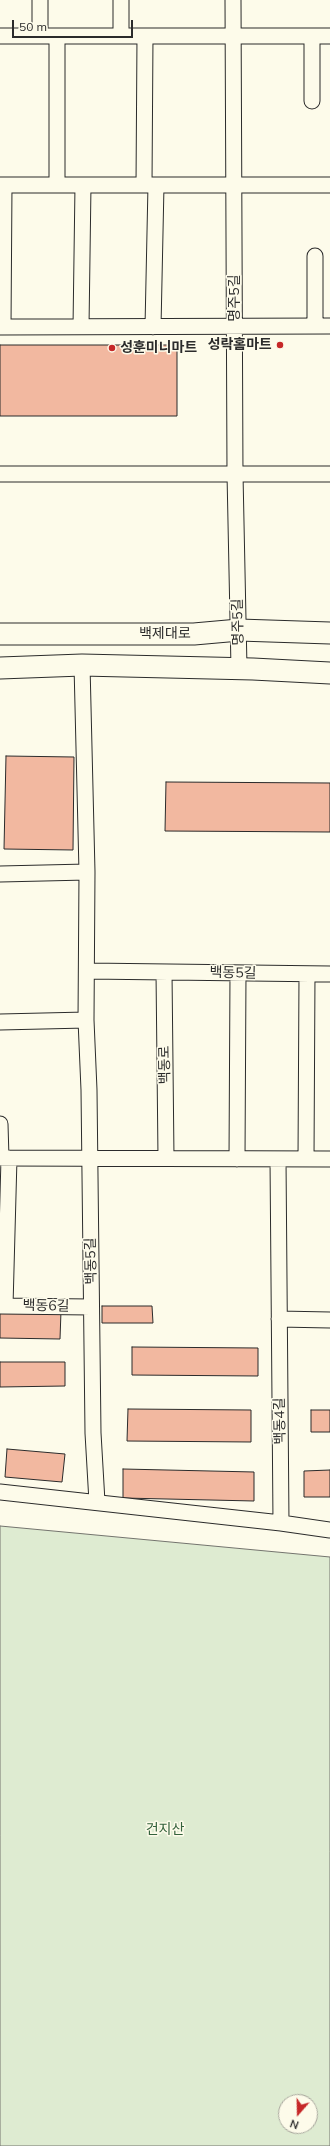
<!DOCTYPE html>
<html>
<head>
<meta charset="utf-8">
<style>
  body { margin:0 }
  #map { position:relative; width:330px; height:2146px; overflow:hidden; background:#fdfbea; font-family:Mulish,sans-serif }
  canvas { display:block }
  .north { position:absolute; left:278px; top:2094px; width:40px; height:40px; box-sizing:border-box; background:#fdfbea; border:1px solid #a9a89e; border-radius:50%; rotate:200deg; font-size:11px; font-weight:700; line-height:16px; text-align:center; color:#2b2b2b }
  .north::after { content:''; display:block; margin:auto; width:14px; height:18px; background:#c62828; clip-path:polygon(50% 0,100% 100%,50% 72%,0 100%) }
  .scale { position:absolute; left:12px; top:20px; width:121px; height:18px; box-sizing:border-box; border:2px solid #2b2b2b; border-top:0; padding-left:5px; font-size:12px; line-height:14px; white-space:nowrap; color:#2b2b2b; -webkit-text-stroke:3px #fdfbea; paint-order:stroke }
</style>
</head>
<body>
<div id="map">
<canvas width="330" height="2146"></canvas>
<div class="north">N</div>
<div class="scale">50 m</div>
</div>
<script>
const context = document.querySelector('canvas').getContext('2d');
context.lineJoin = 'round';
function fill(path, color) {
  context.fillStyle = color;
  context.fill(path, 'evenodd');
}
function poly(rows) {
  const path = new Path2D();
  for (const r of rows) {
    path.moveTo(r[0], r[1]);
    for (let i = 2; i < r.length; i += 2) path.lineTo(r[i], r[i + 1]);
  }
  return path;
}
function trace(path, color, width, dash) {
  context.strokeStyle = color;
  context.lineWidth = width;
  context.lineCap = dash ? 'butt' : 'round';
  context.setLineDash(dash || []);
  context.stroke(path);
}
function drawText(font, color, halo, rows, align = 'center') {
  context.font = font + ' Mulish,"Noto Sans KR",sans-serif';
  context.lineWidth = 3;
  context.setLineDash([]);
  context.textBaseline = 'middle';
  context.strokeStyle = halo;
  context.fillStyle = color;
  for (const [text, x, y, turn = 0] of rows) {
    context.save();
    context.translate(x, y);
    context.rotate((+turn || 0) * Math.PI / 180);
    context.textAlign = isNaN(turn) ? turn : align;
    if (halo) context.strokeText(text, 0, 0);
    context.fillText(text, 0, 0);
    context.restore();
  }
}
const green = poly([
  [0,1526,330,1557,330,2146,0,2146,0,1526],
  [286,2102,310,2102,310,2126,286,2126,286,2102]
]);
fill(green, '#deebd1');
trace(green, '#74746e', 1);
const building = poly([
  [0,345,177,345,177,416,0,416,0,345],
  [6,756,74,757,73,850,4,849,6,756],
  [166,782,330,783,330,832,165,831,166,782],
  [102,1306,152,1306,153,1323,102,1323,102,1306],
  [0,1310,61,1311,60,1339,0,1338,0,1310],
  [132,1347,258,1348,258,1376,132,1375,132,1347],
  [0,1362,65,1362,65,1386,0,1387,0,1362],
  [128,1409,251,1410,251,1442,127,1441,128,1409],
  [311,1410,330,1410,330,1432,311,1432,311,1410],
  [7,1449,65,1454,62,1482,5,1477,7,1449],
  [123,1469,254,1472,254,1501,123,1498,123,1469],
  [330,1470,330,1497,304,1497,304,1471,330,1470]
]);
fill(building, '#f2b8a0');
trace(building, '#2b2b2b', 1);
const street = poly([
  [233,0,235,474,239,668],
  [0,36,330,36],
  [40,36,40,0],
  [57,36,57,185],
  [121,36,121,0],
  [312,36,312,101],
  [0,185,330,185],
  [144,185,145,36],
  [315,256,315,326],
  [0,327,330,326],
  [3,327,4,185],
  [81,327,83,185],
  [153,327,156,185],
  [0,474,330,474],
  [82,665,87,872,86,1020,89,1090,93,1433,97,1502],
  [0,874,87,872],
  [88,971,330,974],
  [164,972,166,1158],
  [0,1022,86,1020],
  [0,1124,1,1158],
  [0,1158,330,1159],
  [237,1159,238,973],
  [278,1159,281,1523],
  [306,1159,307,974],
  [0,1306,91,1307],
  [5,1306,9,1158],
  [279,1319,330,1320],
  [0,1492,281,1523,330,1530]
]);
const secondary = poly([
  [0,634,194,634,239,630,330,633],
  [0,668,82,665,253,669,330,673]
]);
trace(street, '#2b2b2b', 17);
trace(secondary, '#2b2b2b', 23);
trace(street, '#fdfbea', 15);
trace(secondary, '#fdfbea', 21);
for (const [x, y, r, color] of [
  [280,345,4,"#c62828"],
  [112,348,4,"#c62828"]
]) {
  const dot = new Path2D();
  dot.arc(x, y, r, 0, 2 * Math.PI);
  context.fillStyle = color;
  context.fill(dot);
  trace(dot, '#fdfbea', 1.5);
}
drawText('14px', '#2b2b2b', '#fdfbea', [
  ["명주5길",235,298,-90],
  ["명주5길",238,622,-91],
  ["백제대로",165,634],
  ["백동5길",233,973,1],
  ["백동로",165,1065,-91],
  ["백동5길",91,1261,-91],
  ["백동6길",46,1306,1],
  ["백동4길",280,1421,-91]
]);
drawText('bold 14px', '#2b2b2b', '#fdfbea', [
  ["성락홈마트",272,345],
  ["성훈미니마트",120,348,"left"]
], 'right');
drawText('14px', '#34623c', '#fdfbea', [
  ["건지산",165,1830]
]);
</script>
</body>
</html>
